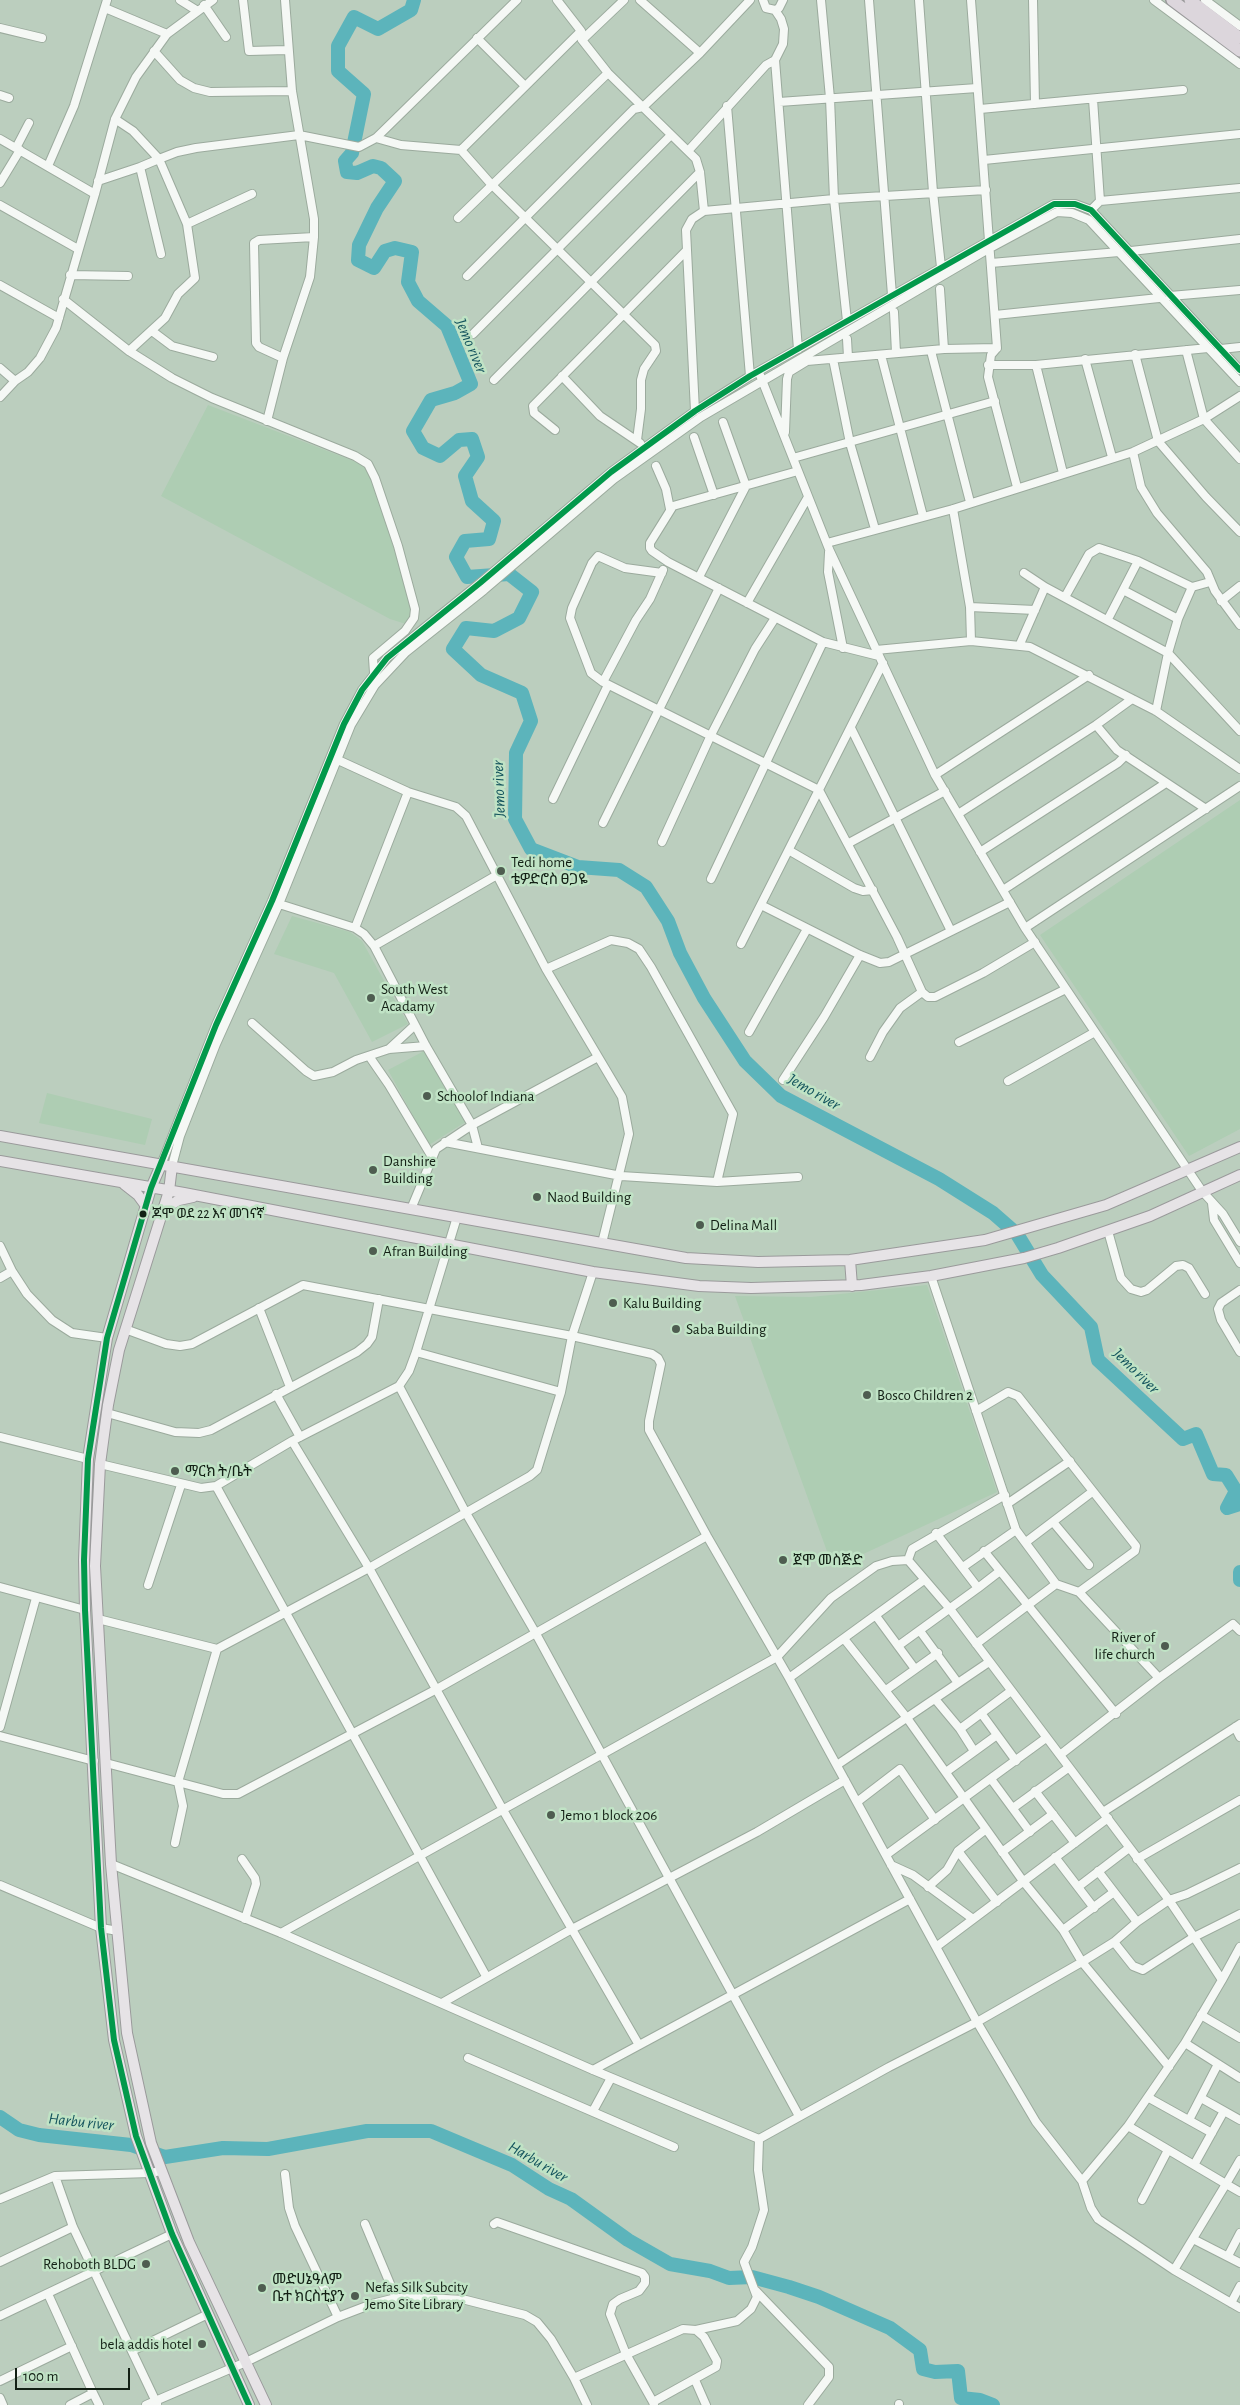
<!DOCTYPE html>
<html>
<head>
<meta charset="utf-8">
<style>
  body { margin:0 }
  #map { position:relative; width:1240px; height:2405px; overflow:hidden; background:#bbcebe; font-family:"Alegreya Sans",sans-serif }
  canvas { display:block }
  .scale { position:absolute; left:15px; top:2368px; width:115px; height:22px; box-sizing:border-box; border:2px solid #132015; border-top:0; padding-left:6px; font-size:15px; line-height:18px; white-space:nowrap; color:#132015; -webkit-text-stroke:4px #c0e3c5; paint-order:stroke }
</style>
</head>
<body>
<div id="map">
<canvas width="1240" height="2405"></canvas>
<div class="scale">100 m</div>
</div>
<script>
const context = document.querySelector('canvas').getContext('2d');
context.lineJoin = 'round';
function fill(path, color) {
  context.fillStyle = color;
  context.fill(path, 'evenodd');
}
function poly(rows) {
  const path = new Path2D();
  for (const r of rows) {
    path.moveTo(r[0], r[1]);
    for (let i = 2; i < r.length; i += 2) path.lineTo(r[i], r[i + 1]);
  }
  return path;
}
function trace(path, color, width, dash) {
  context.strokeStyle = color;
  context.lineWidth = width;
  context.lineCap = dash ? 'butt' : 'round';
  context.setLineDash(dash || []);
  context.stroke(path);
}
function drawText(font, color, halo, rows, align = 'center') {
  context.font = font + ' "Alegreya Sans","Noto Sans Ethiopic",sans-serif';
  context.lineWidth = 5;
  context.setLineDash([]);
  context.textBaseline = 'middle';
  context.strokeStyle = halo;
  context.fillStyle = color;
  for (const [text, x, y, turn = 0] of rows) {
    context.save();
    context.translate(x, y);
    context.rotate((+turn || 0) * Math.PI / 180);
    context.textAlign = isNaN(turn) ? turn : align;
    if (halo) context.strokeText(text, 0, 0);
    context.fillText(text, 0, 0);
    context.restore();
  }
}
fill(poly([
  [208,405,369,467,412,609,410,620,406,624,390,619,161,496],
  [1240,800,1240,1129,1189,1156,1040,935],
  [292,916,350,932,362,941,408,1024,372,1042,334,973,274,954],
  [426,1050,467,1121,429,1145,388,1070],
  [47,1093,152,1119,145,1145,39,1123],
  [927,1285,997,1492,833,1568,735,1296,811,1297]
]), '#aecdb3');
trace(poly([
  [414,0,411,10,378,29,354,17,338,46,338,71,364,94,352,153,345,161,347,172,357,173,373,166,381,168,395,181,377,208,359,245,358,260,374,268,385,251,395,248,412,252,408,282,418,301,447,326,471,384,455,393,431,400,413,431,423,448,440,456,459,440,472,439,478,457,465,476,472,501,494,521,489,539,465,541,456,557,467,577,509,574,532,592,519,618,494,631,466,628,453,649,481,675,522,693,531,721,516,753,515,819,531,849,578,867,619,870,646,887,668,921,680,953,704,998,745,1061,781,1096,939,1179,993,1213,1017,1234,1042,1275,1091,1327,1098,1360,1183,1439,1196,1434,1213,1474,1226,1475,1236,1491,1227,1508,1240,1504],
  [1240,1572,1240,1580],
  [0,2117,19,2130,39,2135,131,2145,165,2157,223,2148,268,2149,367,2131,431,2131,512,2165,549,2189,571,2199,628,2240,670,2264,710,2271,729,2278,752,2277,789,2287,819,2297,890,2328,920,2350,923,2369,935,2372,958,2371,961,2398,980,2400,993,2405]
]), '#5cb4bb', 14);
const minor = poly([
  [180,0,196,10],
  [243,0,249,51,287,50],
  [557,0,581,31,582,40,608,73,696,159,700,172,704,211],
  [640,0,700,53],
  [763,0,766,8,775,10,779,8,783,0],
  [821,0,830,98,834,199,847,321],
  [869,0,892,295],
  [919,0,933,192,941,267],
  [971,0,997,348,991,355,988,377,1017,487],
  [1033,0,1035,104],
  [1154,0,1240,64],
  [1205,0,1240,26],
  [204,5,226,37],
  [775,10,781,19,784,29,783,44,775,60,798,349],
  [0,28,42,38],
  [167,34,213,0],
  [477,38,525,86],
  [582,40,624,0],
  [154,51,180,80,194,88,210,92,292,91],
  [0,95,9,98],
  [1093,99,1100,201],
  [779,102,977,88],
  [727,106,750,376],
  [980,109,1183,90],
  [115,119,133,131,159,159,177,152,196,148,299,135,359,147,376,138,517,0],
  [376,138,401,145,461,150,491,184,655,345,656,351,644,369,641,380,641,409,637,440],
  [0,139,95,194],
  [16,148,29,123],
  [461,150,581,31],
  [688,151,766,65,775,60],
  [984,160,1240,134],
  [48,166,74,106,107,0],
  [98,181,140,167,161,254],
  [0,183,20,150],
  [0,205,78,249],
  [1091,210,1100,201,1240,188],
  [458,218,608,73],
  [187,224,252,194],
  [1131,251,1240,239],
  [991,263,1119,252],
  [70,275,128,276],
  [467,276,634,109,643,107,700,53,750,0],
  [0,285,59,318],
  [940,289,944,349],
  [1170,296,1240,290],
  [63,299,129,351,172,378,212,398,355,456,368,464,375,478,398,546,415,609,414,618,405,631,373,658,374,673],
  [894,312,896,353],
  [995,315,1159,298],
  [152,331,172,346,213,357],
  [473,334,671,135],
  [847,339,848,357],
  [1186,350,1204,419,1240,459],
  [129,351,165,318,178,294,195,278,187,224,159,159,140,167],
  [931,351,970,502],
  [1218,352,1221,349,1240,347],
  [1135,354,1158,441,1206,497,1240,532],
  [881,355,923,516],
  [283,358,259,347,256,343,254,243,259,240,314,237],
  [833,359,850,443,875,529],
  [1085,359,1112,457],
  [988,365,1036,365,1208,348],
  [1036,365,1063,473],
  [0,368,15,381],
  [760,375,829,549,935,775,1025,928,1202,1191,1223,1214,1240,1242],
  [562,376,600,416,640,443],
  [494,380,700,172],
  [0,397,15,381,28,372,40,358,56,328,95,194,115,119,136,77,167,34,105,8],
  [695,411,686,230,692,219,704,211,834,199,986,190],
  [267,421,283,358,310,277,314,237,314,219,292,91,285,0],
  [555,430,534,413,533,406,686,251],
  [785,432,787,379,789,372,807,361,944,349,997,348],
  [694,437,714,495],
  [1133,452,1141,487,1157,513,1207,572,1215,591,1240,625],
  [793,458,995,401],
  [656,466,666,489,670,509],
  [798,471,673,506,650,543,650,548,652,551,668,562,823,642,879,656],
  [953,509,970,607,971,641],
  [827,543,953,509,1133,452,1204,419,1240,396],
  [829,552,828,572,843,648],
  [662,573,625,568,598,556,592,563,572,608,570,618,591,673,603,682,819,790,897,937,922,992,928,997,935,997,983,973,1035,942],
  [1024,573,1045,587,1168,653,1240,731],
  [699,577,746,486,723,422],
  [1123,590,1178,619],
  [1065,597,1089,554,1099,548,1138,561,1192,587],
  [1221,601,1240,586],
  [747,603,808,497],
  [970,607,1035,610],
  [1108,619,1138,561],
  [1020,644,1045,587],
  [876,650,971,641,1030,647,1156,711,1240,769],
  [603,682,636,620,650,599,663,570],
  [1156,711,1168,653,1178,619,1192,587,1210,582],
  [1096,725,1117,750,1206,809],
  [851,728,951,931],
  [338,760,408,792,456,807,466,816,546,969,622,1097,629,1134,602,1243],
  [935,775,1089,675],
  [553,799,608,685],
  [958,814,1096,725,1132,699],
  [603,823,719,588],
  [662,842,711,735,755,649,775,618],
  [849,843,945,791],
  [790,851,854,888,863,891,873,890],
  [980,852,1118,763,1126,755],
  [711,879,823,642],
  [1003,890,1166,783],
  [276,903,355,928,364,934,374,946,426,1046,472,1125,478,1148],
  [761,905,860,955,880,963,889,962,1010,902],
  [355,928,408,792],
  [1025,928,1240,786],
  [741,944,883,663],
  [374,946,497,875],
  [546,969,611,940,628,943,639,949,651,967,733,1114,717,1182],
  [252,1023,306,1071,314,1076,333,1072,356,1060,389,1049,426,1046],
  [749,1032,807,929],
  [959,1042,1066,989],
  [389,1049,415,1025],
  [369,1056,389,1085,432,1157],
  [870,1057,883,1032,900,1008,922,992],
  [783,1080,824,1017,860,955],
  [1008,1081,1095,1032],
  [445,1142,621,1176,717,1182,798,1177],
  [161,1165,216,1025,272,901,344,724,362,690,387,658,480,583,611,472,695,411,750,376,1054,204,1075,204,1091,210,1240,370],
  [172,1166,180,1136,216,1044,279,904,351,725,375,685,406,652,484,590,614,479,701,417,990,248,1057,212,1072,213,1089,220,1240,382],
  [1212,1203,1214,1220,1240,1263],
  [411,1209,436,1149,472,1125,598,1057],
  [1108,1231,1121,1278,1131,1289,1141,1292,1147,1290,1176,1266,1183,1265,1189,1268,1205,1294],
  [0,1246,12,1271,27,1294,52,1320,72,1333,107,1338],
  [931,1276,1016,1530,1056,1584,1079,1592,1159,1678],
  [0,1278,12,1271],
  [1240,1290,1221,1303,1218,1309,1221,1320,1240,1352],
  [259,1308,290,1387],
  [125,1329,166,1344,180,1346,192,1344,303,1285,572,1336,652,1354,658,1358,661,1364,649,1421,649,1430,707,1536,789,1678,977,2022,1036,2122,1082,2181,1128,2126],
  [416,1352,561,1392],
  [399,1386,466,1513,535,1632,799,2116],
  [276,1394,300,1437],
  [976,1411,1008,1392,1018,1396,1136,1546,1135,1551,1079,1592],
  [107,1413,175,1432,199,1433,211,1430,357,1352,367,1344,372,1337,379,1299],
  [0,1437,88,1459],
  [292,1441,369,1568,503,1810,639,2045],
  [100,1464,201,1488,216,1486,292,1441,399,1386,409,1371,416,1352,457,1217],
  [216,1486,486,1976],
  [1005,1495,912,1549,908,1560,950,1609,1169,1900,1194,1937,1222,1980,1185,2043,1240,2078],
  [1007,1504,1070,1461],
  [1053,1522,1089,1565],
  [1026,1542,1092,1492],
  [984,1551,1116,1714],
  [963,1567,1016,1530],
  [148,1585,181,1485],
  [0,1587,85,1610],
  [978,1588,1000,1571],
  [876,1616,915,1669],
  [98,1619,217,1649,369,1568,530,1476,537,1470,561,1392,572,1336,593,1272],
  [920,1631,958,1683],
  [845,1640,907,1718,1023,1881,1063,1930,1082,1962,1169,2067],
  [976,1644,1056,1584],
  [898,1646,978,1588,936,1533],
  [789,1678,924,1580],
  [886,1690,938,1653],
  [935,1699,960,1729,974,1751],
  [981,1713,1016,1761],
  [0,1727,36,1598],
  [1235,1727,1240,1737],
  [960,1729,1011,1691],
  [0,1736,94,1761],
  [1060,1755,1159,1678,1233,1624,1240,1631],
  [106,1763,223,1794,238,1794,435,1690,707,1536],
  [837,1765,989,1662],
  [946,1772,997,1735],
  [991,1779,1030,1832],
  [1035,1791,1075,1843],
  [857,1802,900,1769,935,1820],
  [1013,1808,1068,1768],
  [1103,1812,1240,1724],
  [175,1843,183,1806,178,1782,217,1649],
  [958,1851,997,1902],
  [1002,1852,1053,1814],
  [886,1855,1046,1738],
  [1055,1857,1094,1908],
  [242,1859,255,1878,256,1884,245,1919],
  [1137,1859,1240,1800],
  [111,1864,281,1933,593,2070,759,2139,889,2067,977,2022,1082,1962,1114,1942,1137,1922,1169,1900,1187,1894,1240,1868],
  [891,1865,913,1875,973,1919],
  [1098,1871,1137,1922],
  [0,1885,101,1928,118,1931],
  [928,1887,947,1870,958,1851,986,1829],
  [1078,1887,1129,1848],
  [1063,1930,1114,1892],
  [281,1933,777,1657,831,1598,876,1566,892,1561,908,1560],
  [1114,1942,1133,1966,1143,1970,1194,1937,1240,1914],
  [936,1947,1108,1818],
  [1222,1980,1240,1947],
  [442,2003,572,1929,757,1832,845,1780],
  [1201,2015,1240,2038],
  [1185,2043,1128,2126,1226,2184,1174,2270,1240,2308],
  [468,2058,674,2147],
  [593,2070,910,1899],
  [1149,2098,1212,2133],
  [1201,2098,1240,2120],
  [593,2111,611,2078],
  [1189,2120,1218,2064],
  [1240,2160,1226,2184,1240,2192],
  [1194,2165,1224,2111],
  [285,2174,289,2208,295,2226,338,2317],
  [55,2176,73,2227,157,2404],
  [1082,2181,1091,2208,1098,2219,1174,2270],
  [0,2199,55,2176,150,2173,161,2171],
  [1142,2200,1168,2150],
  [365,2224,396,2298],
  [494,2224,497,2222,642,2273,645,2277,645,2283,639,2291,620,2299,613,2304,610,2314,626,2354,653,2402],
  [1193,2239,1240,2263],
  [1228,2256,1240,2233],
  [0,2262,73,2227],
  [756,2291,829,2367,829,2377,808,2405],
  [48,2294,93,2393],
  [1231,2303,1240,2286],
  [0,2316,172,2234],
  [696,2330,737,2321,751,2309,757,2297,744,2262,752,2247,764,2210,758,2170,759,2139],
  [132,2351,208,2314],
  [574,2378,683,2329,696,2330,704,2337,717,2361,716,2367,653,2402,654,2405],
  [695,2380,706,2405],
  [0,2381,72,2346],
  [0,2398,3,2405],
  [70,2405,93,2393,99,2405],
  [146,2405,246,2362,338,2317,372,2304,396,2298,423,2298,466,2300,525,2315,537,2322,551,2339,574,2378,587,2405],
  [899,2405,899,2404]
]);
const major = poly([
  [0,1136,686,1258,758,1262,850,1260,985,1240,1106,1205,1240,1147],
  [0,1161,184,1193,593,1272,699,1286,751,1288,861,1285,931,1276,1024,1258,1058,1248,1150,1216,1240,1175],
  [161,1165,151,1188,107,1338,88,1459,84,1560,85,1610,101,1928,114,2040,136,2136,172,2234,249,2405],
  [172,1166,169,1191,119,1350,108,1405,100,1464,95,1566,111,1864,127,2033,151,2143,189,2242,266,2405],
  [124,1184,138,1195,146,1206],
  [163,1214,172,1204,179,1200,193,1197],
  [850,1260,852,1286]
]);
const highway = poly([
  [1172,0,1240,51],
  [1190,0,1240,38]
]);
trace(minor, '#9baa9d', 10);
trace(major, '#9a9a9b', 12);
trace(highway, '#9a9a9b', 14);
trace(minor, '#f5f8f5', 8);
trace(major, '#e6e3e6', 10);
trace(highway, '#dcd6dc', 11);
trace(poly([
  [249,2405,172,2234,136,2136,114,2040,101,1928,85,1610,84,1560,88,1459,107,1338,151,1188,216,1025,272,901,344,724,362,690,387,658,480,583,611,472,695,411,750,376,1054,204,1075,204,1091,210,1240,370]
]), '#02994b', 6);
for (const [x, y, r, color] of [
  [501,871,5,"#4e5d50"],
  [371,998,5,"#4e5d50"],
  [427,1096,5,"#4e5d50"],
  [373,1170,5,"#4e5d50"],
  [537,1197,5,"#4e5d50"],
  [143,1214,4.5,"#132015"],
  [700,1225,5,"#4e5d50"],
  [373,1251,5,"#4e5d50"],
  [613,1303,5,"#4e5d50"],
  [676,1329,5,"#4e5d50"],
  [867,1395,5,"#4e5d50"],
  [175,1471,5,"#4e5d50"],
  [783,1560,5,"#4e5d50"],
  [1165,1646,5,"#4e5d50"],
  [551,1815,5,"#4e5d50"],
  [146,2264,5,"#4e5d50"],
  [262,2288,5,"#4e5d50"],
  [355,2296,5,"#4e5d50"],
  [202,2344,5,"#4e5d50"]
]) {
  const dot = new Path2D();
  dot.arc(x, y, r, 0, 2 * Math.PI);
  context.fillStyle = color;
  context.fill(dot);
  trace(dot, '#c0e3c5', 2);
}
drawText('14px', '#132015', '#c0e3c5', [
  ["ጆሞ ወደ 22 እና መገናኛ",152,1214]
], 'left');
drawText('15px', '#132015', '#c0e3c5', [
  ["Tedi home",511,862],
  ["ቴዎድሮስ ፀጋዬ",511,879],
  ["South West",381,989],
  ["Acadamy",381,1006],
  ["Schoolof Indiana",437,1096],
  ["Danshire",383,1161],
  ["Building",383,1178],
  ["Naod Building",547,1197],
  ["Delina Mall",710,1225],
  ["Afran Building",383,1251],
  ["Kalu Building",623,1303],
  ["Saba Building",686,1329],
  ["Bosco Children 2",877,1395],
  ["ማርክ ት/ቤት",185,1471],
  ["ጀሞ መስጅድ",793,1560],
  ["River of",1155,1637,"right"],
  ["life church",1155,1654,"right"],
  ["Jemo 1 block 206",561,1815],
  ["Rehoboth BLDG",136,2264,"right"],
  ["መድሀኔዓለም",272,2279],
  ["ቤተ ክርስቲያን",272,2296],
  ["Nefas Silk Subcity",365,2287],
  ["Jemo Site Library",365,2304],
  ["bela addis hotel",192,2344,"right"]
], 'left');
drawText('italic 16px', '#14545d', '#c0e3c5', [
  ["Jemo river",471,346,67],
  ["Jemo river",499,789,-92],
  ["Jemo river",814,1092,30],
  ["Jemo river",1136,1371,44],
  ["Harbu river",81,2122,6],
  ["Harbu river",538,2162,30]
]);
</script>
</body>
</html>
